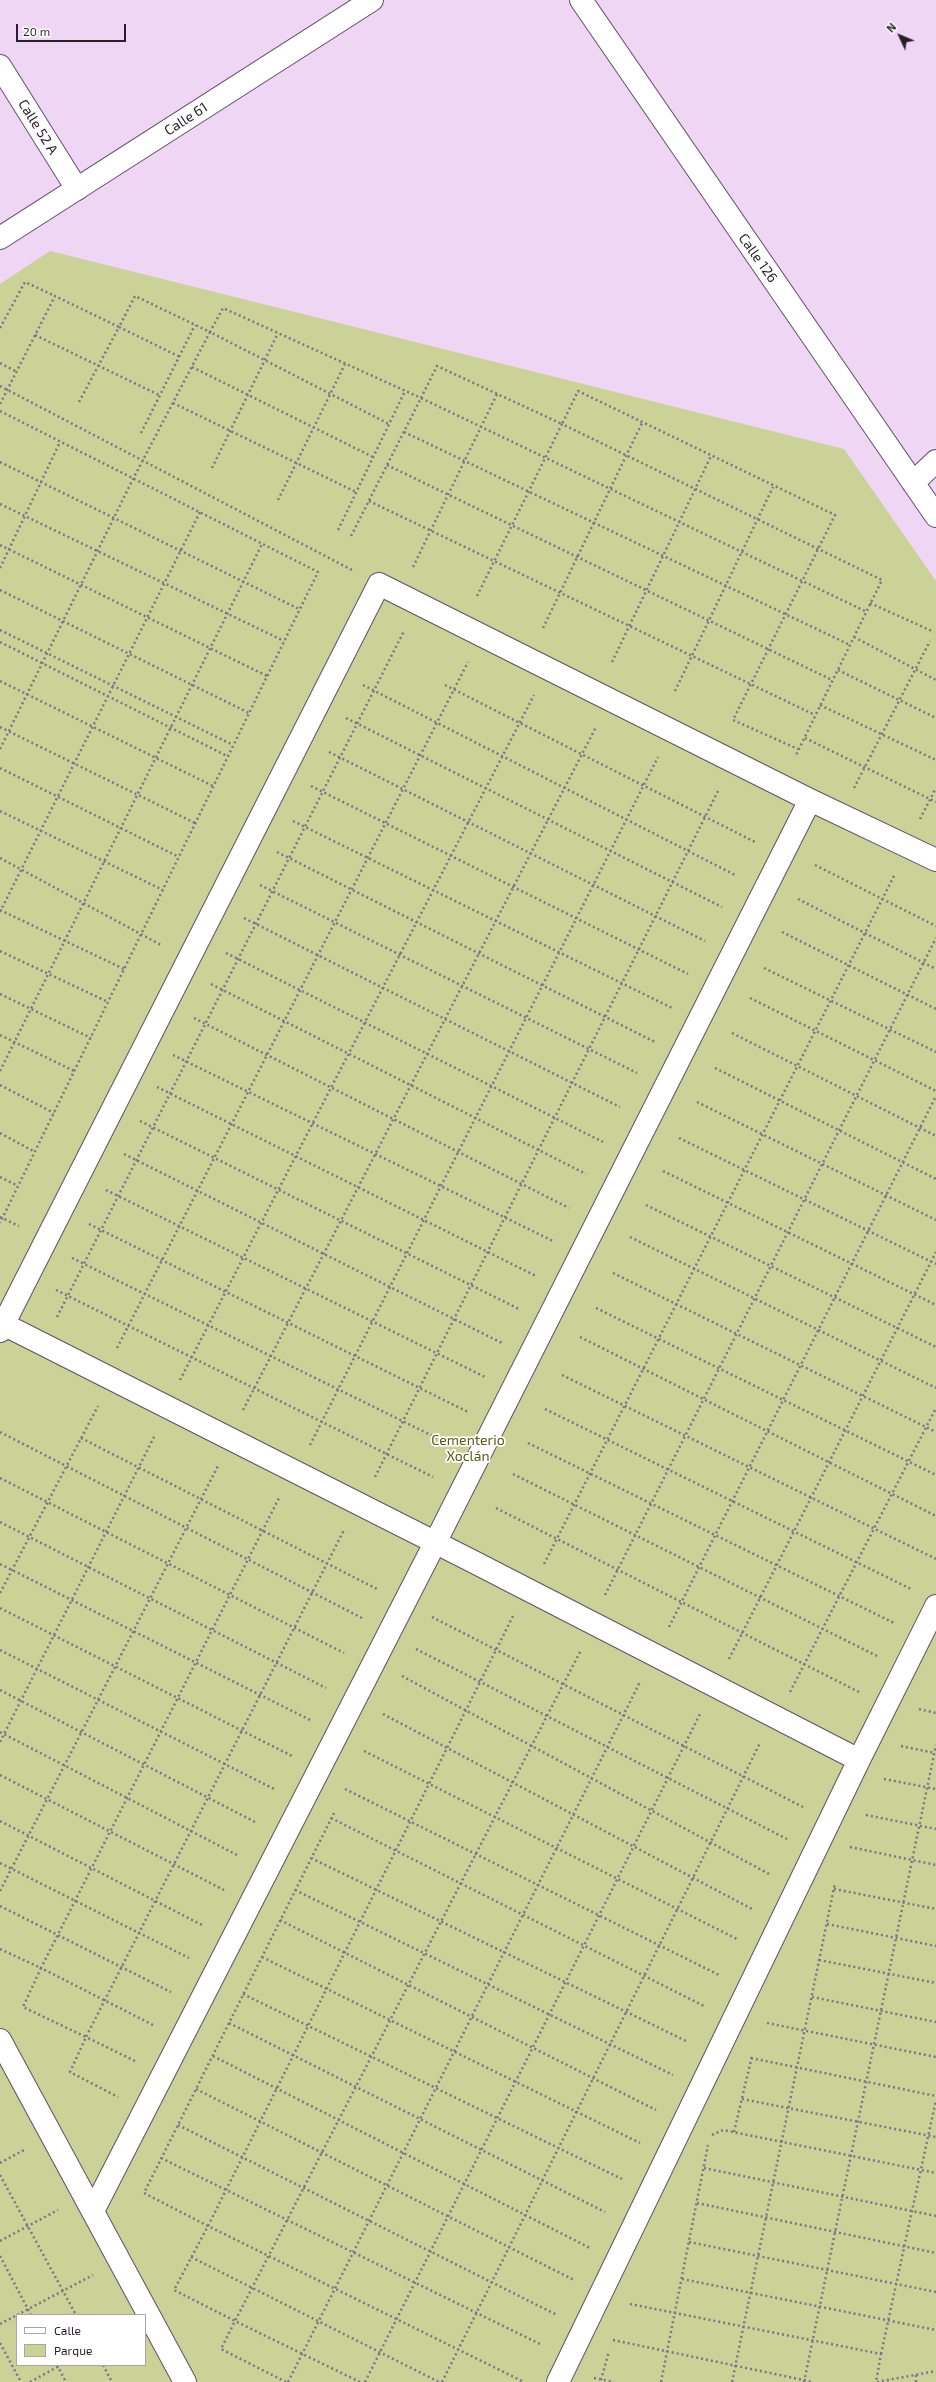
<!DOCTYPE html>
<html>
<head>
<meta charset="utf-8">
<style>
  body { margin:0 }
  #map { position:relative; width:936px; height:2382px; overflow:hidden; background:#eed6f4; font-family:"Exo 2",sans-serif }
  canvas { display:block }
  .legend { position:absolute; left:16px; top:2314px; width:130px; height:52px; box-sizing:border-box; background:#fff; border:1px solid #a9a5aa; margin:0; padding:5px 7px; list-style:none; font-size:12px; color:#281f2a }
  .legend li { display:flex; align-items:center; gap:8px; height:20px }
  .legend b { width:20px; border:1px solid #a9a5aa }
  .north { position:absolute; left:880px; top:16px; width:40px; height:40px; -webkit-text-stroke:3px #fff; paint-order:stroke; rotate:314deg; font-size:11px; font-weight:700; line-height:16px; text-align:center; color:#281f2a }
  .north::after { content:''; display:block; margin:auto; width:14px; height:18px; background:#281f2a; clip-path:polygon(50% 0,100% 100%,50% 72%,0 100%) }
  .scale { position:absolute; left:16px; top:24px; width:110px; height:18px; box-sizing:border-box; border:2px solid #281f2a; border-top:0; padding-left:5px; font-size:12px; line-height:14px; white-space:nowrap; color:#281f2a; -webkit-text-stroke:3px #fff; paint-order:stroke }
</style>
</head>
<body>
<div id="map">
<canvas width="936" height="2382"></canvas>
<ul class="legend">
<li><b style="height:5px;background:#fff"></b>Calle</li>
<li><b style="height:11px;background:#cbd297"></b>Parque</li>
</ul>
<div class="north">N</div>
<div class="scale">20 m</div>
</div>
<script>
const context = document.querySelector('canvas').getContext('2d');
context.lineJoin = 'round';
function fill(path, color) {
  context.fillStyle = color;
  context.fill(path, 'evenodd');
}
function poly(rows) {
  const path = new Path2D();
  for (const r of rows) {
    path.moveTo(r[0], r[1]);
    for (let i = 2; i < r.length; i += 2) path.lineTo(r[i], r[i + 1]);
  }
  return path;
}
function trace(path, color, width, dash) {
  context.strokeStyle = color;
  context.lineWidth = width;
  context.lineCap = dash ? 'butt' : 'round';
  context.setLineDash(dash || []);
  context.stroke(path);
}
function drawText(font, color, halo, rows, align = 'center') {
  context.font = font + ' "Exo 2",sans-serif';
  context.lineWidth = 3.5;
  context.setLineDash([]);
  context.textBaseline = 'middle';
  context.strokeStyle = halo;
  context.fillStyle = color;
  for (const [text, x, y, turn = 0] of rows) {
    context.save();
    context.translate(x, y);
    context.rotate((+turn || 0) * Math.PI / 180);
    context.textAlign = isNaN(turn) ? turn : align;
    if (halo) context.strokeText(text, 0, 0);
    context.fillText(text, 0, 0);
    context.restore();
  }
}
fill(poly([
  [50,251,844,449,936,581,936,2382,0,2382,0,284],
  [17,2315,145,2315,145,2365,17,2365]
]), '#cbd297');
const minor = poly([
  [581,0,936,516],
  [0,66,77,189],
  [913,483,936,461],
  [3,1324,470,1560,859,1760],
  [0,1331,379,584,810,800,936,860],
  [0,2040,185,2382],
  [93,2211,435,1543,810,800],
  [558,2382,859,1760,936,1606]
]);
const major = poly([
  [0,238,372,0]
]);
trace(minor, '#634f68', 24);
trace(major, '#634f68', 24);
trace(poly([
  [0,328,25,282,55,296],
  [35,335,159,395],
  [0,363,17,372],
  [192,367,373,457],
  [0,386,352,570],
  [79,402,119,327,180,357],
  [173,403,356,492],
  [0,404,55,296,119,327,135,296,210,332,223,308,421,398,437,366,562,424,578,391,835,515,733,720,798,749],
  [0,411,318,572,0,1223],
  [404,432,850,645],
  [141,433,195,325],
  [0,462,299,609],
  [387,465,832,680],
  [212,468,278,333],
  [278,500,345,364],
  [369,501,815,715],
  [0,504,284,641],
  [338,530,405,391],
  [351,536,421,398,867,612],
  [0,545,267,676],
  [413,567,497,394],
  [0,568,60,442],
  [0,590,249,713],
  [477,596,562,424,882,580,795,757],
  [870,603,934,632],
  [543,628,642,423],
  [0,630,233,745],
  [854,637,936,680],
  [0,642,227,756],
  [612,662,711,456],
  [838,670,936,718],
  [0,681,213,786],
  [363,685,737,876],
  [445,685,755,842],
  [675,691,773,487],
  [820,705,936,760],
  [346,718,722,907],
  [0,727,195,823],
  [805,738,936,802],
  [0,749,133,479,210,332,389,424],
  [329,752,705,941],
  [0,768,179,857],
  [311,786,688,974],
  [854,788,930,641],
  [0,811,163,890],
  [920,819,936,788],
  [293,821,672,1008],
  [277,852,655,1042],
  [0,858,161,945],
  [815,865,936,926],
  [260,885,637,1073],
  [798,899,936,969],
  [0,910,124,969],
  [0,912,200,512],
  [244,918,620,1107],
  [782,932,936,1009],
  [0,951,108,1002],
  [226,953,603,1142],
  [764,968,936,1052],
  [211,984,586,1174],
  [0,994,91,1038],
  [750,998,936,1091],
  [194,1018,569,1208],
  [732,1033,936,1136],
  [0,1035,74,1071],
  [173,1055,553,1241],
  [715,1068,936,1179],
  [0,1071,262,544],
  [0,1085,54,1113],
  [157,1087,536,1276],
  [697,1102,936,1220],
  [140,1121,519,1309],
  [0,1133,35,1152],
  [679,1138,936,1264],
  [124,1154,502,1343],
  [663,1171,936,1305],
  [0,1177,18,1186],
  [106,1190,485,1377],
  [646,1205,936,1347],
  [0,1217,19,1226],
  [89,1224,468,1412],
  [630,1237,936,1388],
  [72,1258,451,1445],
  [613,1273,936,1432],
  [56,1290,433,1477],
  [596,1308,936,1475],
  [57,1317,404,631],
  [580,1337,936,1516],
  [117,1348,468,662],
  [562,1375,936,1559],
  [180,1380,534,695],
  [545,1409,911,1589],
  [243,1410,596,727],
  [0,1432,362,1618],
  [81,1438,377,1589],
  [528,1443,894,1623],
  [310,1445,658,757],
  [513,1474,877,1656],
  [375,1477,719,789],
  [0,1478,344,1653],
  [496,1508,859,1692],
  [0,1522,326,1688],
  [0,1564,310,1720],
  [544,1564,895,874],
  [0,1593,98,1406],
  [605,1595,936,938],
  [0,1608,292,1756],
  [513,1616,208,2226,524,2382],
  [432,1617,803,1807],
  [669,1627,936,1096],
  [416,1649,787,1839],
  [0,1650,274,1789],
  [729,1659,936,1252],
  [402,1676,769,1874],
  [0,1690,257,1823],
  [790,1692,936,1408],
  [919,1709,936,1713],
  [383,1714,752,1909],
  [0,1732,239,1856],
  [0,1742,155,1435],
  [901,1746,935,1753],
  [364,1751,739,1940],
  [0,1775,224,1890],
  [884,1779,936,1789],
  [345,1789,721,1976],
  [866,1815,936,1829],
  [331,1818,706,2007],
  [0,1821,204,1926],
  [850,1847,936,1865],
  [311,1858,688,2042],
  [0,1863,189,1958],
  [834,1889,936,1909],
  [295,1890,673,2075],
  [0,1891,218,1466],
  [0,1906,171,1992],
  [280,1920,656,2110],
  [827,1924,936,1946],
  [0,1949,41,1968,23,2007,86,2037,70,2072,118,2097],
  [262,1957,640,2143],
  [819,1960,936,1983],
  [243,1994,622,2179],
  [812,1997,936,2022],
  [229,2023,605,2212],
  [767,2023,936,2057],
  [153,2025,41,1968,279,1498],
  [213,2056,590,2248],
  [751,2058,936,2096],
  [135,2061,86,2037,344,1530],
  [196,2089,574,2280],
  [742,2099,936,2137],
  [178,2125,557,2315],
  [734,2132,752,2056],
  [712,2135,723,2130,936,2173],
  [161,2158,542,2345],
  [0,2163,24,2150],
  [704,2168,936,2216],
  [0,2175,76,2315],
  [697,2203,936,2253],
  [0,2241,58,2210],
  [689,2242,936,2292],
  [0,2256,31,2315],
  [191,2257,439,2382],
  [682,2279,936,2330],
  [630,2304,881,2354,876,2382],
  [17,2315,93,2275],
  [0,2324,17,2315],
  [613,2340,813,2382],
  [0,2343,21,2382],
  [881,2354,936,2100],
  [57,2365,66,2382],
  [103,2365,112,2382],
  [916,2375,916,2382],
  [594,2378,614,2382],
  [601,2380,609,2351],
  [30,2382,61,2365],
  [286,2382,221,2349,235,2321,174,2290,208,2226,144,2193,334,1813],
  [288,2382,640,1682],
  [360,2382,235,2321,581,1650],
  [365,2382,701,1712],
  [442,2382,760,1743],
  [661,2382,708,2145],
  [732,2382,835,1883],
  [804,2382,936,1745],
  [877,2382,936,2371]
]), '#827286', 2.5, [2, 3]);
trace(minor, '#fff', 22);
trace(major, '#fff', 22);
drawText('14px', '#281f2a', '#fff', [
  ["Calle 61",186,119,-33],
  ["Calle 52 A",38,127,58],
  ["Calle 126",758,258,55]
]);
drawText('14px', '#575b15', '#fff', [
  ["Cementerio",468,1440],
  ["Xoclán",468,1456]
]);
</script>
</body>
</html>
